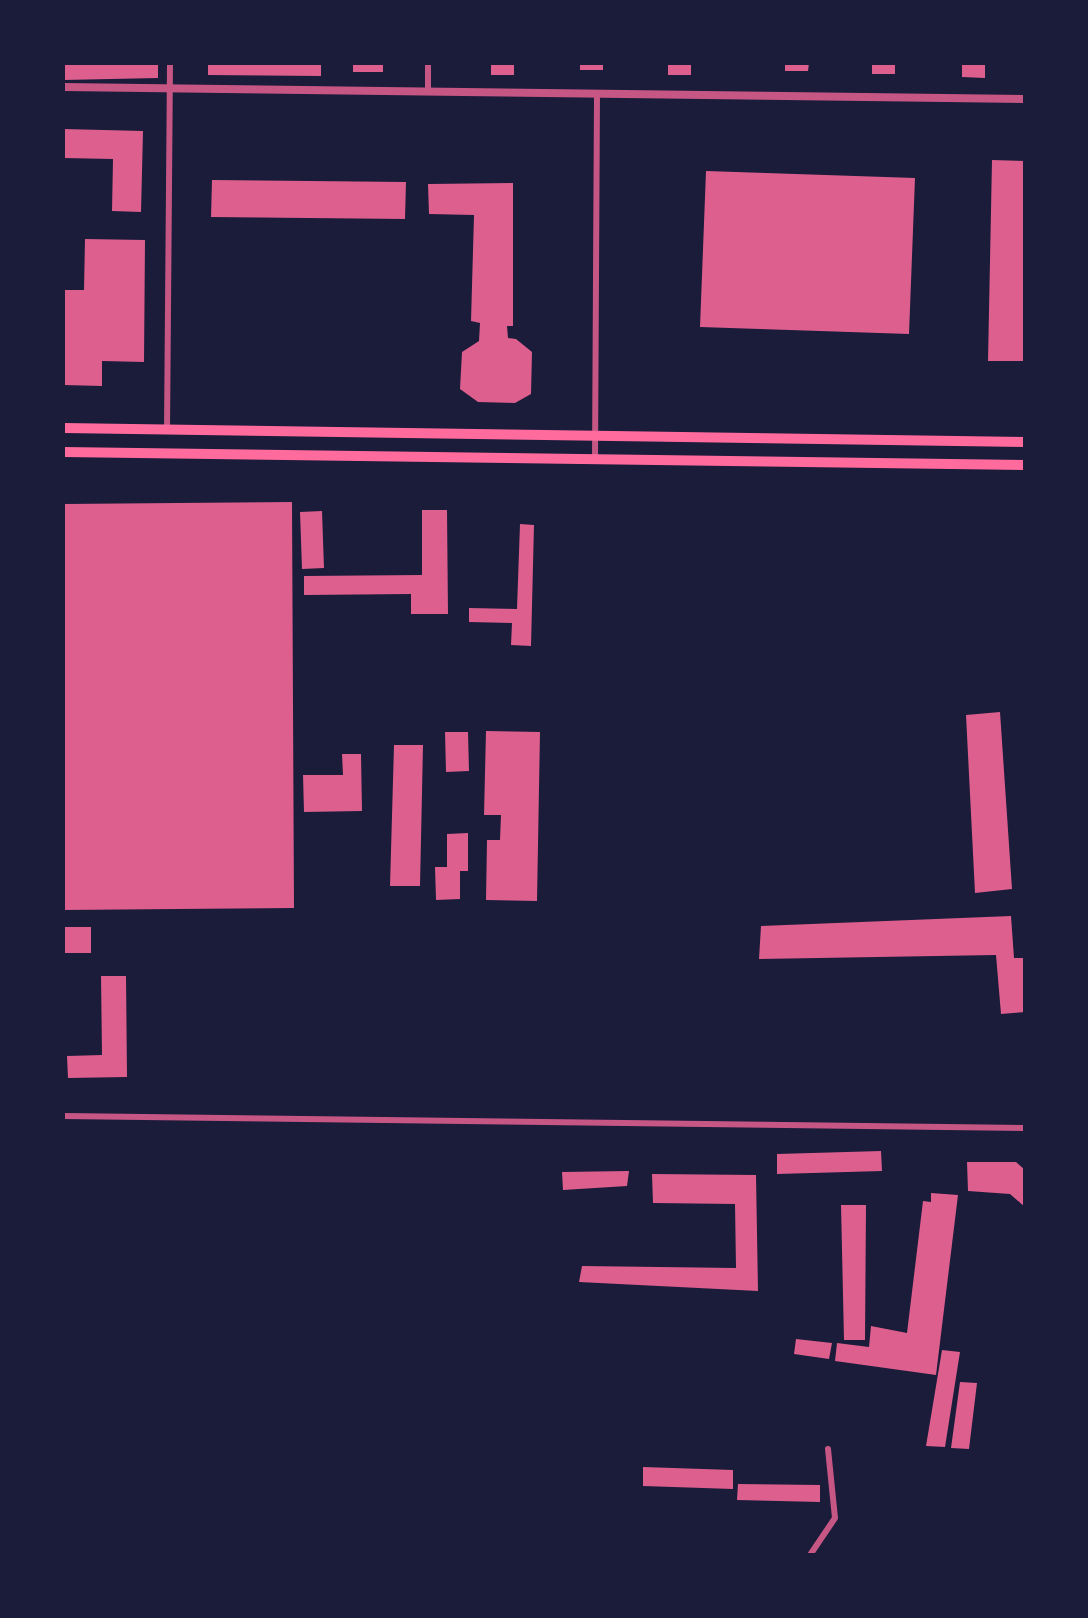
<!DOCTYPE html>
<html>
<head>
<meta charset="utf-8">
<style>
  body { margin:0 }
  #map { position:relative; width:1088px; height:1618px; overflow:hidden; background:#1b1b3a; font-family:"PT Serif",serif }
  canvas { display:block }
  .frame { position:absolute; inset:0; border:65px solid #1b1b3a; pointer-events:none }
</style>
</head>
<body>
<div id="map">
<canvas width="1088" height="1618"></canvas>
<div class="frame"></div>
</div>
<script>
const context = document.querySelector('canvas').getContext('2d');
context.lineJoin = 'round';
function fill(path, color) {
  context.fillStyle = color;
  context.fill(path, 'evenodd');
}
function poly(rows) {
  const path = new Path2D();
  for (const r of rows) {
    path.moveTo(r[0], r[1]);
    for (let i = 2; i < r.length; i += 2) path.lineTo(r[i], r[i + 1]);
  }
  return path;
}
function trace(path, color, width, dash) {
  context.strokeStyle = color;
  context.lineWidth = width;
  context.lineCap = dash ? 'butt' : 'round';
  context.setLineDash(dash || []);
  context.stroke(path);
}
fill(poly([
  [63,63,158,63,158,78,63,80],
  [208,63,321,63,321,76,208,75],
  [353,63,383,63,383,72,353,72],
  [491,63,514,63,514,75,491,75],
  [580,63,603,63,603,70,580,70],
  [668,63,691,63,691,75,668,75],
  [785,63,809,63,808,71,785,71],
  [872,63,895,63,895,74,872,74],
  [962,63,985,63,985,78,962,77],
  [63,129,143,131,141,212,112,211,113,159,63,158],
  [992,160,1025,161,1025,361,988,361],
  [706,171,915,178,909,334,700,327],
  [212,180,406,182,405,219,211,217],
  [513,183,513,326,507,326,508,338,516,339,532,352,531,394,515,403,478,402,460,389,462,352,479,341,480,323,471,321,474,215,429,214,428,184],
  [85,239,145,240,144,362,102,361,102,386,63,385,63,290,84,290],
  [292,502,294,908,63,910,63,504],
  [422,510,447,510,448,614,411,614,411,594,304,595,304,576,422,575],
  [322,511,324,568,302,569,300,512],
  [520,524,534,525,531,646,511,645,512,623,469,622,469,608,517,609],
  [1000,712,1012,889,975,893,966,715],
  [486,731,540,732,537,901,486,900,487,840,500,840,501,815,484,815],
  [445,732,468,732,469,771,446,772],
  [394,745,423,745,420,886,390,886],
  [342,754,361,754,362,811,304,812,303,775,343,775],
  [468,833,468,871,460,871,460,899,436,900,435,867,447,867,447,834],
  [1011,916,1014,958,1025,958,1025,1012,1001,1014,996,955,759,959,761,926],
  [63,927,91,927,91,953,63,953],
  [101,976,126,976,127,1077,68,1078,67,1056,102,1055],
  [881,1151,882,1171,777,1174,777,1154],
  [967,1162,1016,1162,1025,1170,1025,1207,1010,1194,968,1191],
  [629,1171,627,1186,563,1190,562,1172],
  [652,1174,756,1175,758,1291,579,1282,582,1266,736,1268,735,1204,653,1203],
  [931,1193,958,1195,936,1375,835,1361,837,1343,869,1347,871,1326,907,1333,923,1201,931,1202],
  [841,1205,866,1205,865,1340,844,1340],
  [796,1339,832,1343,829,1359,794,1354],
  [942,1350,960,1352,945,1447,926,1446],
  [960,1382,977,1383,969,1449,951,1448],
  [643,1467,733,1470,733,1489,643,1486],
  [738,1484,820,1485,820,1502,737,1500]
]), '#dd5f8e');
trace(poly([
  [428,92,428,63],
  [167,430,170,63],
  [595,459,597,94],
  [63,1116,1025,1128],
  [810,1555,835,1518,828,1449]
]), '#c65784', 6);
trace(poly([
  [63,87,1025,99]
]), '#c65784', 8);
trace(poly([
  [63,428,1025,442],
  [63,452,1025,465]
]), '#ff6b9d', 10);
</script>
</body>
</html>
